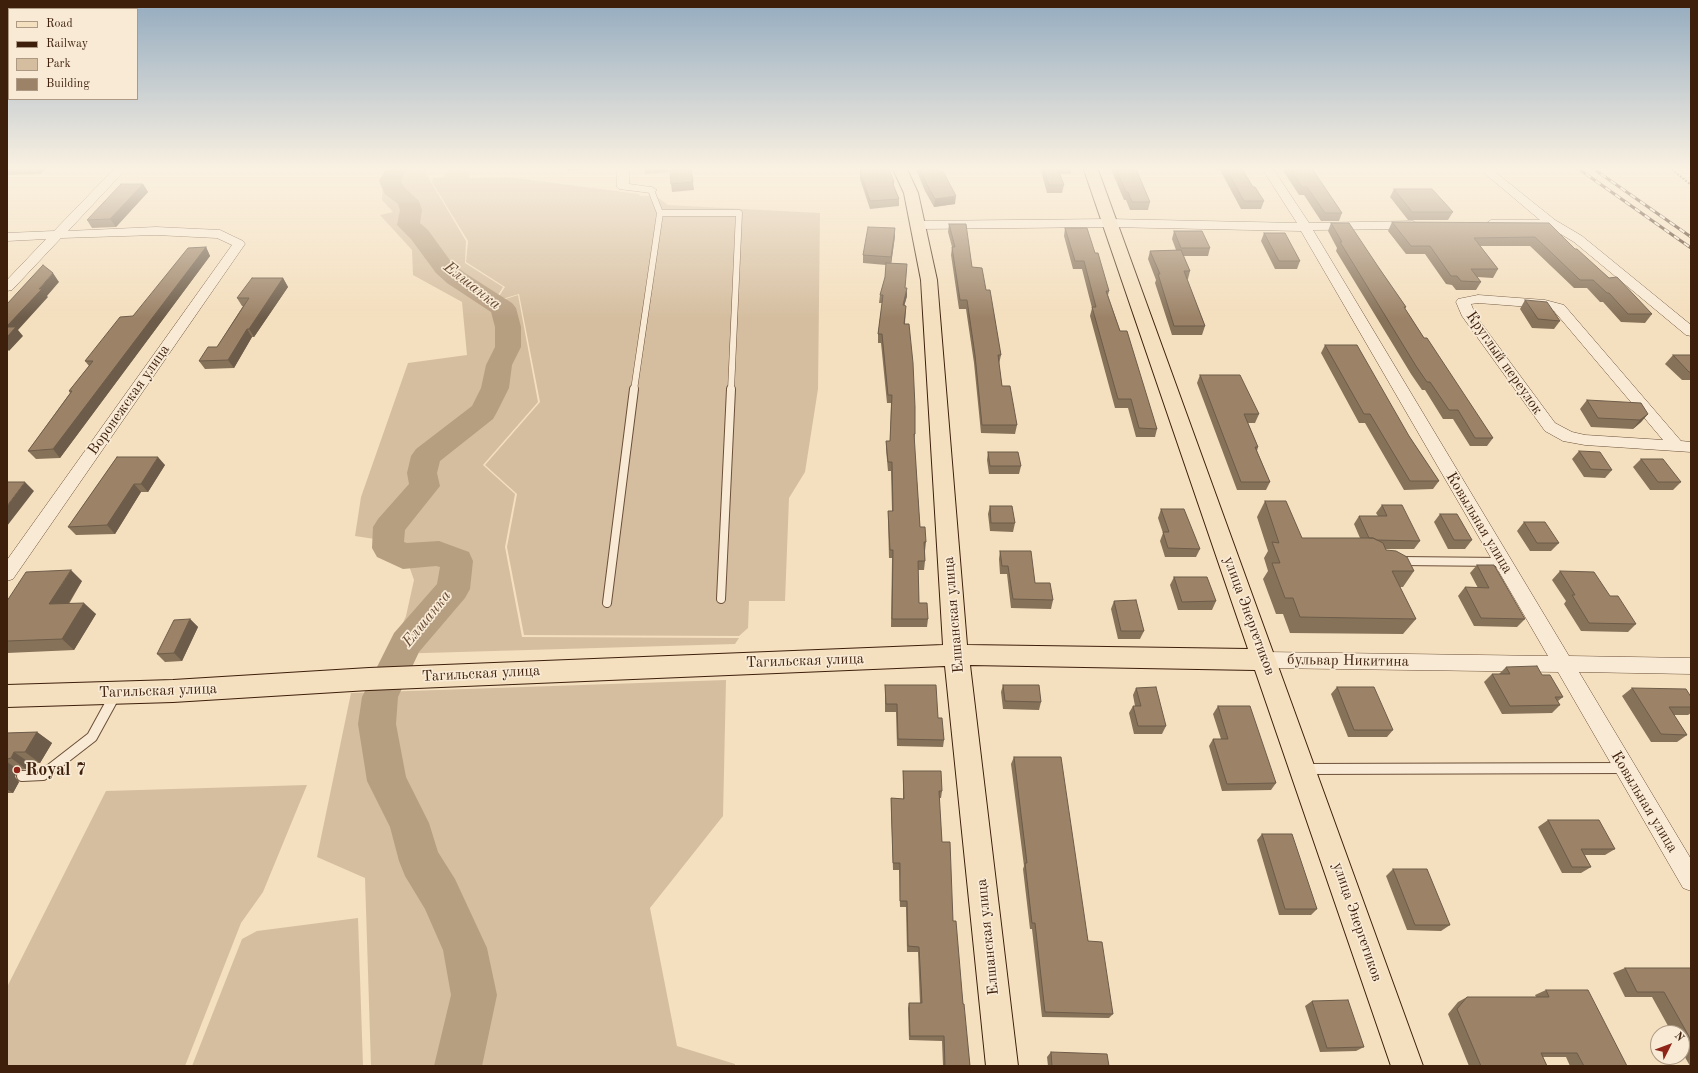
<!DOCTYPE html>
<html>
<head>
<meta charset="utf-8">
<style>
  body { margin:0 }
  #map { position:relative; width:1698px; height:1073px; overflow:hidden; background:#f4dfbe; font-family:"Old Standard TT",serif }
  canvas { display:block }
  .frame { position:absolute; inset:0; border:8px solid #3d1f0b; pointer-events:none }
  .legend { position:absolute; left:8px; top:8px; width:130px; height:92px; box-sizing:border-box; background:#f8ead5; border:1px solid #ad9984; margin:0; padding:5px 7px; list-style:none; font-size:12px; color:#3d1f0b }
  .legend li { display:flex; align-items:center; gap:8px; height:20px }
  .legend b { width:20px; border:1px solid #ad9984 }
  .north { position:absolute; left:1650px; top:1025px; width:40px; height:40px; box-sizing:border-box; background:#f8ead5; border:1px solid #ad9984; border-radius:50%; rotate:48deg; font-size:11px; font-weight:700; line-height:16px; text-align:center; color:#3d1f0b }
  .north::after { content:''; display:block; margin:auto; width:14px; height:18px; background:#8f2418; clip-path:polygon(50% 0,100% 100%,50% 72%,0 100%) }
</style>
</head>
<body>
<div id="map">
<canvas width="1698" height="1073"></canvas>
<div class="frame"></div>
<ul class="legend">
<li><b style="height:5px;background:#f4dfbe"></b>Road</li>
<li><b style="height:5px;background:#3d1f0b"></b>Railway</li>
<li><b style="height:11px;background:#d5bea0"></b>Park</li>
<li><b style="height:11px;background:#9c8368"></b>Building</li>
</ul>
<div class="north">N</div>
</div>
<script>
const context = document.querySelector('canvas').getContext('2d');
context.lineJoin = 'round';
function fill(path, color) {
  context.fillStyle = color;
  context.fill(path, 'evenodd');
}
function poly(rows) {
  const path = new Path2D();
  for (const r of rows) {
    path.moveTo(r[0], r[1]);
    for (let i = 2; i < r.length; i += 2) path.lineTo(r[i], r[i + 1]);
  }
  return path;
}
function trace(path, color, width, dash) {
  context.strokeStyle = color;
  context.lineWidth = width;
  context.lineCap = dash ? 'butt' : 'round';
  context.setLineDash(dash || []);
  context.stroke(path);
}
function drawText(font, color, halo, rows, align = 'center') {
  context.font = font + ' "Old Standard TT",serif';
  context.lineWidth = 3.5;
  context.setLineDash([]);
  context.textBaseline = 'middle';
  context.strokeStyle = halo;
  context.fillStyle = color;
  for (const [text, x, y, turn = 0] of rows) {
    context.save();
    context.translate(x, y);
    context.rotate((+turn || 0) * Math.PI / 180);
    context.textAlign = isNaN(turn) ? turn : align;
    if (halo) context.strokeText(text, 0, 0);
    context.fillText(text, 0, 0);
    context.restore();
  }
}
fill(poly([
  [390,167,428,167,425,172,466,241,465,263,503,287,493,303,518,295,538,402,483,465,515,494,505,547,522,637,739,638,735,644,390,654,406,616,414,580,401,543,355,536,361,497,408,363,467,355,462,302,413,275,412,250,380,215,393,212,382,200,383,178],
  [449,167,471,168,469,178,508,177,639,194,640,196,656,196,668,205,820,213,818,389,805,472,789,498,785,601,749,601,748,628,739,636,524,635,507,547,517,494,485,465,540,402,519,294,496,301,505,287,466,262,468,241,432,182,433,178,443,177],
  [726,680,723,816,650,908,677,1046,735,1064,735,1066,371,1066,365,878,317,857,351,693],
  [307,785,263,892,241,923,185,1066,7,1066,7,987,106,791],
  [358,918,363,1066,192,1066,242,939,257,931]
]), '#d5bea0');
fill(poly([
  [387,167,408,167,401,181,403,186,419,201,422,210,420,223,428,230,452,263,465,273,512,303,516,308,521,327,521,347,512,365,509,388,497,412,493,419,440,461,437,473,440,486,405,530,404,542,407,543,439,541,469,552,473,561,470,589,465,598,419,652,398,697,396,724,406,777,429,823,438,852,455,879,487,948,497,995,482,1066,434,1066,451,995,443,950,425,909,405,876,399,861,390,827,367,781,358,724,362,697,394,633,437,584,440,567,436,566,403,569,377,557,372,548,373,527,378,519,409,484,407,473,411,456,416,449,472,406,481,388,486,365,495,347,495,327,491,312,447,283,436,273,411,239,397,225,400,210,398,204,385,194,379,181,387,167]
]), '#b69e81');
const serviceFar2 = poly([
  [651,190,660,213,739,213,731,390],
  [634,390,660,213]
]);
const serviceFar1 = poly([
  [1400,561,1502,562],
  [721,599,731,389],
  [607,603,634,389]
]);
const service = poly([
  [1306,769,1624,768],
  [22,776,43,775,92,737,115,695]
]);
const minor = poly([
  [116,167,128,167,68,231,156,227,220,230,243,241,245,244,13,579,7,581,7,560,232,245,217,238,156,235,61,238,12,290,7,291,7,280,46,239,7,241,7,233,54,231,116,167],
  [617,167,629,167,629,184,651,187,657,190,651,193,619,189,617,187,617,167],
  [1261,167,1272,167,1309,223,1413,221,1419,225,1413,229,1313,230,1569,656,1691,658,1691,674,1579,672,1691,859,1691,891,1683,888,1558,672,1265,668,1258,666,1256,660,1258,654,1265,652,1548,656,1301,231,1109,227,919,229,913,225,919,221,1109,219,1297,223,1261,167],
  [1477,167,1489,167,1555,220,1582,236,1691,325,1691,336,1686,335,1574,242,1549,227,1487,227,1485,224,1491,220,1540,220,1477,167],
  [1478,295,1545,300,1564,305,1681,441,1691,442,1691,452,1585,445,1563,441,1545,431,1462,316,1456,302,1458,299,1478,295],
  [1478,303,1544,308,1554,311,1663,440,1585,435,1572,432,1555,423,1476,316,1471,304,1478,303]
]);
const primary = poly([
  [892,167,906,167,918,193,937,280,967,645,1248,649,1083,167,1097,167,1423,1066,1391,1066,1255,670,970,665,1018,1066,986,1066,945,666,369,690,173,702,7,707,7,685,173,680,369,668,943,645,921,280,904,193,892,167]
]);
trace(serviceFar2, '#6b4f38', 7);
trace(serviceFar1, '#6b4f38', 10);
trace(service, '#6b4f38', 12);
trace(minor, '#6b4f38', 1);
trace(primary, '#3d1f0b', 2);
trace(poly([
  [1669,167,1691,185]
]), '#3d1f0b', 2, [2, 1.5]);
trace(serviceFar2, '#f8ead5', 6);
trace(serviceFar1, '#f8ead5', 8);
trace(service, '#f8ead5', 10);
fill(minor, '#f8ead5');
fill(primary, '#f4dfbe');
const rail = poly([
  [1576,167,1691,248],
  [1591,167,1691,237]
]);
trace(rail, '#3d1f0b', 3);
trace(rail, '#f8ead5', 2, [6]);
fill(poly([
  [7,167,48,167,40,174,7,175],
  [567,167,590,167,590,169,568,171],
  [644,167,668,167,669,172,645,174],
  [859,167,885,167,894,182,894,186,899,199,899,206,870,209,860,179,860,171],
  [915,167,938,167,955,204,934,207,925,191],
  [1040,167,1072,167,1071,174,1060,174,1064,185,1062,193,1047,193],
  [1110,167,1136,167,1150,202,1148,210,1130,210,1126,200,1124,200],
  [1214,167,1241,167,1253,187,1264,201,1261,209,1241,209,1220,170,1216,170],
  [1284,167,1311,167,1342,213,1339,221,1321,221,1304,195,1299,195,1284,172,1285,168],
  [691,168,694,190,672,192,671,184],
  [143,184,148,192,116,227,92,228,87,220],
  [1394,189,1453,212,1448,220,1408,220,1390,197],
  [1392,222,1549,223,1575,249,1652,314,1645,323,1621,322,1603,302,1600,302,1587,288,1574,288,1530,246,1480,246,1498,269,1493,278,1477,277,1481,282,1476,290,1456,290,1452,285,1446,284,1425,254,1406,254,1388,231],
  [1331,223,1379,268,1406,307,1405,309,1424,338,1493,438,1487,446,1470,446,1453,419,1443,419,1425,390,1422,390,1411,374,1336,251,1337,248,1328,231],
  [949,224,972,267,986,290,1001,355,999,364,1002,386,1017,425,1015,434,981,433,974,363,966,309,959,309,951,255,952,247,948,232],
  [1065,228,1095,253,1109,291,1108,295,1120,331,1157,429,1155,437,1136,437,1128,408,1115,408,1090,316,1092,308,1082,269,1073,269,1064,236],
  [1174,231,1210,248,1208,256,1183,256,1190,271,1188,279,1187,279,1205,326,1202,335,1172,335,1155,283,1156,280,1148,259,1150,251,1176,250,1172,239],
  [1264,233,1300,261,1297,269,1275,269,1261,241],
  [895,236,891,264,905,288,907,296,904,306,906,306,905,324,915,434,914,443,917,481,920,527,926,542,925,551,925,561,924,570,918,570,919,603,928,619,927,627,891,627,892,558,889,558,888,520,888,511,892,511,891,471,888,471,886,449,886,441,890,441,891,403,887,403,881,343,878,343,878,334,882,303,879,303,880,295,885,277,886,265,863,263,863,255],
  [206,247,210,256,60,458,36,459,28,451,70,393,69,391,89,366,85,361],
  [283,278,288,287,254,337,252,337,234,368,205,369,199,361,217,347,243,306,242,306,237,298],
  [1525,300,1560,321,1554,329,1532,328,1520,309],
  [1325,345,1409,436,1439,481,1433,489,1404,490,1365,423,1359,423,1321,353],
  [1673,355,1691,355,1691,380,1682,380,1665,364],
  [1200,375,1259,414,1255,423,1248,423,1258,447,1257,451,1270,482,1266,490,1237,490,1197,383],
  [1587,400,1648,414,1641,422,1633,429,1591,427,1580,409],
  [1579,451,1612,470,1605,478,1584,477,1572,459],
  [988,452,1021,466,1019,474,989,474,987,460],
  [117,457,165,465,148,492,141,492,115,534,76,535,68,527],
  [1641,459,1681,482,1673,490,1650,490,1633,467],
  [1265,501,1302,538,1360,538,1354,524,1359,516,1378,516,1376,513,1382,505,1420,541,1414,549,1385,549,1386,550,1414,571,1403,587,1400,587,1416,619,1403,634,1290,633,1283,614,1276,614,1263,579,1268,571,1264,558,1268,551,1257,517],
  [990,506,1015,523,1013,532,990,531,988,514],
  [1161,509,1200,549,1196,557,1165,557,1160,541,1163,533,1158,518],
  [1440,514,1472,540,1465,549,1448,549,1434,522],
  [1524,522,1559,543,1551,551,1530,551,1517,531],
  [1000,551,1035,583,1053,600,1051,609,1011,608,1007,574,1000,574,999,559],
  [1477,565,1525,619,1517,627,1474,626,1458,596,1465,587,1478,588,1470,573],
  [1560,571,1610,596,1636,624,1628,632,1581,631,1564,604,1566,601,1552,580],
  [1174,577,1216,601,1212,610,1178,610,1170,585],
  [82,581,69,604,96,614,74,650,7,653,7,601],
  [1114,601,1144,631,1140,639,1118,639,1111,609],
  [190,619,198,627,182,661,165,662,157,654],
  [1506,667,1542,675,1563,697,1558,701,1560,705,1552,713,1502,714,1484,682,1492,674,1499,674],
  [885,685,938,718,944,740,943,747,897,746,896,712,885,712],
  [1003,685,1041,702,1039,710,1003,709,1001,692],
  [1337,687,1393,730,1387,737,1348,737,1331,694],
  [1136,688,1166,726,1162,734,1134,734,1129,713,1133,706,1135,706,1133,695],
  [1632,688,1691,697,1691,713,1688,715,1674,715,1687,735,1677,742,1651,742,1622,696],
  [1218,706,1276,783,1271,790,1222,791,1209,746,1213,739,1221,739,1213,714],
  [37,732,52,743,40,763,30,763,26,769,19,770,16,773,15,777,19,782,13,793,8,793,7,795,7,733],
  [1014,757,1088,941,1113,1014,1109,1018,1042,1017,1032,929,1030,929,1023,869,1024,866,1011,764],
  [903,771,942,791,941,798,939,798,942,842,953,921,970,1066,943,1066,942,1041,909,1040,908,1008,909,1003,920,1003,918,952,907,952,906,907,900,907,899,870,893,870,891,805,891,798,903,799],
  [1548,820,1615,849,1605,855,1585,855,1591,867,1581,873,1562,873,1538,827],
  [1262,834,1317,909,1311,915,1279,915,1257,840],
  [1393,869,1450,925,1441,931,1407,930,1386,876],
  [1625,968,1691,968,1691,1066,1690,1066,1682,1052,1682,1033,1672,1033,1652,997,1625,997,1613,973],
  [1546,990,1627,1066,1570,1066,1566,1057,1543,1057,1547,1066,1469,1066,1448,1014,1458,1002,1467,997,1536,997,1535,995],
  [1312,1001,1364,1047,1356,1051,1320,1052,1305,1006],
  [1051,1052,1109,1066,1048,1066,1047,1057]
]), '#867159');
fill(poly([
  [36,167,48,167,40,174],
  [143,184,148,192,116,227,110,219],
  [956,196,955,204,934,207,935,199],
  [895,228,895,236,891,265,891,257],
  [206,247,210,256,60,458,53,449],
  [53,273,59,282,47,296,48,297,18,330,23,336,9,351,7,349,7,326],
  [283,278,288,287,254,337,249,329],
  [907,288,907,296,902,314,903,305],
  [247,329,252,337,234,368,228,360],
  [1648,414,1641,422,1633,429,1640,420],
  [158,457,165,465,148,492,141,484],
  [25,482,34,491,7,526,7,506],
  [134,484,141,492,115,534,107,525],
  [71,570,82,581,61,615,49,604],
  [84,603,96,614,74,650,62,639],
  [190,619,198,627,182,661,174,653],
  [37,732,52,743,40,763,25,752],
  [14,752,30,763,26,769,11,758],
  [7,762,19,770,16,773,15,777,19,782,13,793,7,789]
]), '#6d5c49');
const building = poly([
  [862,167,885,167,886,169,889,169,894,182,892,182,899,199,870,201,860,171,863,171,862,167],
  [919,167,938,167,940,172,943,171,956,196,935,199,926,183,919,167],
  [1043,167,1057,167,1064,185,1049,185,1043,167],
  [1115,167,1135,167,1150,202,1132,202,1128,192,1126,192,1115,167],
  [1225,167,1241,167,1253,187,1255,187,1264,201,1244,201,1225,167],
  [1289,167,1311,167,1342,213,1325,213,1307,187,1302,187,1289,167],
  [691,168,693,182,671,184,670,170,691,168],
  [121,184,143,184,110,219,87,220,121,184],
  [1394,189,1432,189,1453,212,1412,212,1394,189],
  [1392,222,1549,223,1575,249,1577,249,1609,278,1617,277,1652,314,1628,314,1609,293,1607,293,1593,280,1580,280,1535,237,1474,238,1498,269,1471,269,1481,282,1461,281,1457,276,1451,276,1430,246,1411,246,1392,222],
  [1331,223,1349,223,1379,268,1406,307,1404,307,1424,338,1427,338,1493,438,1475,438,1458,410,1449,410,1430,382,1427,382,1416,366,1340,242,1342,242,1331,223],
  [949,224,966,224,972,267,982,268,986,290,990,290,1001,355,998,355,1002,386,1010,386,1017,425,982,425,975,355,967,300,960,300,952,247,955,247,949,224],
  [868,227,895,228,891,257,863,255,868,227],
  [1065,228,1087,228,1095,253,1098,253,1109,291,1106,291,1120,331,1127,331,1157,429,1139,428,1131,399,1118,399,1092,307,1096,307,1084,261,1075,261,1065,228],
  [1174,231,1202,231,1210,248,1181,248,1174,231],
  [1264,233,1285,233,1300,261,1279,261,1264,233],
  [206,247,53,449,28,451,72,391,69,391,93,361,85,361,120,317,133,316,188,248,206,247],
  [1181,250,1190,271,1184,271,1205,326,1174,326,1158,274,1160,274,1150,251,1181,250],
  [886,263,907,264,905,288,907,288,903,305,906,306,904,324,909,324,913,363,915,407,915,434,914,434,917,481,920,527,925,527,926,542,924,542,925,561,918,561,919,603,927,603,928,619,892,619,893,550,890,550,888,511,893,511,892,462,888,462,886,441,890,441,892,395,888,395,882,334,878,334,883,295,880,295,885,277,886,263],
  [43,265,53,273,39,289,42,289,7,326,7,304,43,265],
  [252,278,283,278,249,329,247,329,228,360,199,361,208,347,217,347,249,298,237,298,252,278],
  [1525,300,1547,302,1560,321,1538,319,1525,300],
  [7,327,16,327,7,337,7,327],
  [1325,345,1357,345,1409,436,1439,481,1410,481,1370,414,1364,414,1325,345],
  [1673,355,1691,355,1691,372,1689,372,1673,355],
  [1200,375,1240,375,1259,414,1244,414,1258,447,1255,447,1270,482,1241,482,1200,375],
  [1587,400,1641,403,1648,414,1640,420,1598,418,1587,400],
  [1579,451,1600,452,1612,470,1591,469,1579,451],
  [988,452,1018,452,1021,466,990,466,988,452],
  [117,457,158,457,141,484,134,484,107,525,68,527,117,457],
  [1641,459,1663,459,1681,482,1658,482,1641,459],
  [7,482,25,482,7,506,7,482],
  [1265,501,1286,501,1302,538,1373,538,1383,543,1386,550,1396,551,1407,557,1414,571,1392,571,1416,619,1300,617,1293,598,1285,598,1272,563,1280,563,1272,542,1279,543,1265,501],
  [1382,505,1402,505,1420,541,1377,540,1373,538,1369,538,1359,516,1387,516,1382,505],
  [990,506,1012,506,1015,523,991,523,990,506],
  [1161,509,1184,509,1200,549,1168,548,1163,532,1169,532,1161,509],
  [1440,514,1457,514,1472,540,1454,540,1440,514],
  [1524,522,1545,522,1559,543,1537,543,1524,522],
  [1000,551,1031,551,1035,583,1050,583,1053,600,1013,599,1008,566,1002,566,1000,551],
  [1477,565,1494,565,1525,619,1481,618,1465,587,1489,588,1477,565],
  [71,570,49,604,84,603,62,639,7,641,7,601,26,572,71,570],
  [1560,571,1594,572,1610,596,1618,596,1636,624,1589,623,1572,595,1575,595,1560,571],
  [1174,577,1207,577,1216,601,1182,602,1174,577],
  [1136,600,1144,631,1121,631,1114,601,1136,600],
  [190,619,174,653,157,654,174,620,190,619],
  [1537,666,1542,675,1550,675,1563,697,1555,697,1560,705,1510,706,1492,674,1510,674,1506,667,1537,666],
  [885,685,936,685,938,718,942,718,944,740,898,739,897,704,886,704,885,685],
  [1003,685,1039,685,1041,702,1005,701,1003,685],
  [1156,687,1166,726,1138,726,1133,706,1141,706,1136,688,1156,687],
  [1337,687,1374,687,1393,730,1354,730,1337,687],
  [1632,688,1686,689,1691,697,1691,707,1669,707,1687,735,1661,734,1632,688],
  [1218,706,1250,706,1276,783,1227,784,1213,739,1228,739,1218,706],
  [37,732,25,752,14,752,11,758,7,759,7,733,37,732],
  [1014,757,1061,757,1088,941,1102,942,1113,1014,1045,1012,1035,923,1032,923,1025,863,1027,863,1014,757],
  [903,771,941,771,942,791,939,791,942,842,950,842,953,921,956,921,963,1004,964,1004,970,1066,945,1066,944,1036,910,1036,909,1003,922,1003,919,947,908,946,907,901,900,901,900,863,893,863,891,798,904,799,903,771],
  [1548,820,1599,820,1615,849,1581,849,1591,867,1572,867,1548,820],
  [1262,834,1292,834,1317,909,1285,909,1262,834],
  [1393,869,1427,869,1450,925,1415,925,1393,869],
  [1625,968,1691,968,1691,1040,1664,992,1637,992,1625,968],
  [1546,990,1588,990,1627,1066,1584,1066,1577,1053,1541,1053,1547,1066,1481,1066,1457,1009,1467,997,1549,997,1546,990],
  [1348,1000,1364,1047,1327,1048,1312,1001,1348,1000],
  [1051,1052,1107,1054,1109,1066,1052,1066,1051,1052]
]);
fill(building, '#9c8368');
trace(building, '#6d5c49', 1);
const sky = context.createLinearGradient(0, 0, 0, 318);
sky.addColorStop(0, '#94abbf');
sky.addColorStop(0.53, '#faf1e2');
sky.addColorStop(1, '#faf1e200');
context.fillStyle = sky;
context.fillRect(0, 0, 1698, 318);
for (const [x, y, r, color] of [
  [17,770,4,"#8f2418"]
]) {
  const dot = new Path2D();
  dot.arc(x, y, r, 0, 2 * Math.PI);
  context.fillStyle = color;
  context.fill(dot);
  trace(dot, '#f8ead5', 1.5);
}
drawText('15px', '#3d1f0b', '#f8ead5', [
  ["Круглый переулок",1504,363,55],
  ["Воронежская улица",129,400,-55],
  ["Ковыльная улица",1479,523,59],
  ["Елшанская улица",954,615,-95],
  ["улица Энергетиков",1249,616,70],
  ["Тагильская улица",805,661,-2],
  ["бульвар Никитина",1348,661,1],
  ["Тагильская улица",481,674,-3],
  ["Тагильская улица",158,691,-2],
  ["Ковыльная улица",1644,802,59],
  ["улица Энергетиков",1357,922,71],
  ["Елшанская улица",988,937,-96]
]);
drawText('italic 16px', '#674b34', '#f8ead5', [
  ["Елшанка",472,286,38],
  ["Елшанка",427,619,-51]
]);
drawText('bold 18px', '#3d1f0b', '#f8ead5', [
  ["Royal 7",25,770]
], 'left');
</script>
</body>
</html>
